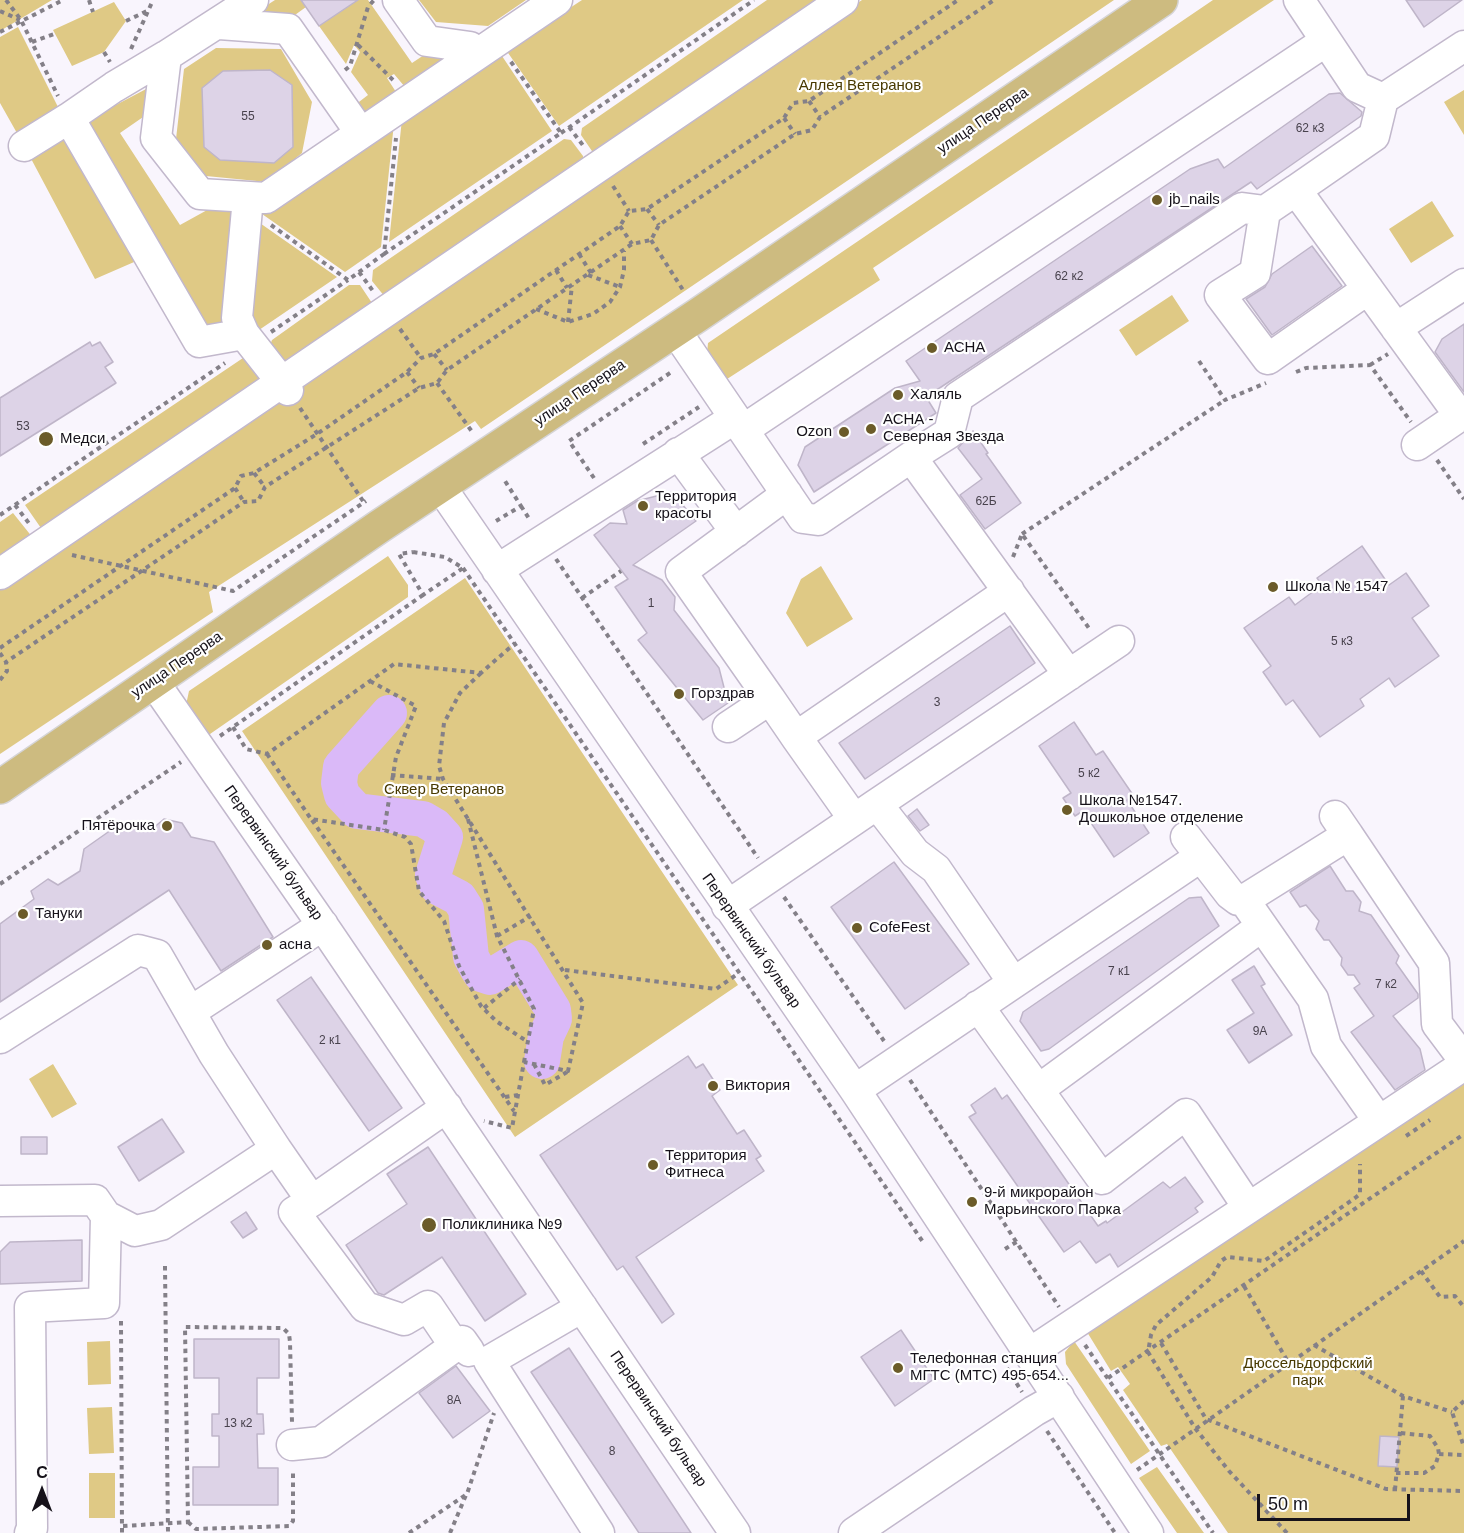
<!DOCTYPE html>
<html>
<head>
<meta charset="utf-8">
<style>
  body { margin:0 }
  #map { position:relative; width:1464px; height:1533px; overflow:hidden; background:#f9f5fd; font-family:Arial,sans-serif }
  canvas { display:block }
  .north { position:absolute; left:12px; top:1461px; width:60px; height:60px; -webkit-text-stroke:4px #fff; paint-order:stroke; rotate:0deg; font-size:16px; font-weight:700; line-height:24px; text-align:center; color:#16121a }
  .north::after { content:''; display:block; margin:auto; width:21px; height:27px; background:#16121a; clip-path:polygon(50% 0,100% 100%,50% 72%,0 100%) }
  .scale { position:absolute; left:1257px; top:1494px; width:153px; height:27px; box-sizing:border-box; border:3px solid #16121a; border-top:0; padding-left:8px; font-size:18px; line-height:21px; white-space:nowrap; color:#16121a; -webkit-text-stroke:4px #fff; paint-order:stroke }
</style>
</head>
<body>
<div id="map">
<canvas width="1464" height="1533"></canvas>
<div class="north">С</div>
<div class="scale">50 m</div>
</div>
<script>
const context = document.querySelector('canvas').getContext('2d');
context.lineJoin = 'round';
function fill(path, color) {
  context.fillStyle = color;
  context.fill(path, 'evenodd');
}
function poly(rows) {
  const path = new Path2D();
  for (const r of rows) {
    path.moveTo(r[0], r[1]);
    for (let i = 2; i < r.length; i += 2) path.lineTo(r[i], r[i + 1]);
  }
  return path;
}
function trace(path, color, width, dash) {
  context.strokeStyle = color;
  context.lineWidth = width;
  context.lineCap = dash ? 'butt' : 'round';
  context.setLineDash(dash || []);
  context.stroke(path);
}
function drawText(font, color, halo, rows, align = 'center') {
  context.font = font + ' Arial,sans-serif';
  context.lineWidth = 4.5;
  context.setLineDash([]);
  context.textBaseline = 'middle';
  context.strokeStyle = halo;
  context.fillStyle = color;
  for (const [text, x, y, turn = 0] of rows) {
    context.save();
    context.translate(x, y);
    context.rotate((+turn || 0) * Math.PI / 180);
    context.textAlign = isNaN(turn) ? turn : align;
    if (halo) context.strokeText(text, 0, 0);
    context.fillText(text, 0, 0);
    context.restore();
  }
}
fill(poly([
  [0,0,52,0,0,31],
  [275,0,301,0,306,7,288,20,264,20,258,11],
  [358,0,368,0,412,63,427,53,447,57,405,87,394,74,387,78,396,92,363,114,355,105,368,95,351,72,360,52,354,45,346,64,319,26],
  [419,0,526,0,488,26,436,22],
  [582,0,743,0,559,126,506,50],
  [767,0,819,0,594,154,581,135,582,128],
  [862,0,1114,0,481,429,475,421,209,592,213,612,0,754,0,587],
  [1213,0,1274,0,873,268,880,280,724,381,707,353,708,343],
  [114,2,126,21,104,52,72,66,53,30],
  [18,27,60,111,22,142,0,103,0,37],
  [216,48,281,49,312,102,302,153,267,182,206,176,176,139,184,69],
  [500,53,552,131,389,242,402,119],
  [148,88,146,115,120,133,180,225,209,209,237,211,229,318,222,323,209,325,197,322,88,127,95,116],
  [1464,90,1464,135,1444,102],
  [394,123,381,247,345,272,262,214],
  [67,130,141,259,95,279,28,153],
  [564,139,571,140,583,156,583,160,385,297,372,281,373,270],
  [1432,201,1454,236,1411,263,1389,229],
  [257,221,337,277,259,330,248,313],
  [349,285,360,285,374,306,281,368,268,350,272,340],
  [1172,295,1189,321,1136,356,1119,330],
  [243,358,252,360,264,376,43,531,25,505],
  [13,513,33,538,0,562,0,522],
  [388,556,408,585,408,597,210,734,205,734,186,705,189,691],
  [821,566,853,619,807,647,786,613,801,579],
  [465,578,738,985,515,1137,242,731],
  [53,1064,77,1104,52,1118,29,1079],
  [1464,1078,1464,1533,1228,1533,1167,1444,1161,1446,1123,1390,1130,1384,1118,1367,1111,1371,1087,1332],
  [110,1341,111,1384,88,1385,87,1342],
  [1074,1341,1150,1451,1131,1464,1066,1364,1065,1352],
  [112,1407,114,1453,89,1454,87,1408],
  [1157,1467,1204,1533,1177,1533,1139,1478],
  [89,1473,115,1473,115,1518,89,1518]
]), '#dfc985');
trace(poly([
  [389,713,341,767,339,783,342,795,357,811,423,819,435,826,445,837,433,875,438,887,459,898,466,909,471,957,477,968,481,974,490,977,521,958,553,1010,554,1019,546,1036,542,1061]
]), '#dab9f8', 36);
const building = poly([
  [301,0,358,0,319,26,301,0],
  [1406,0,1462,0,1424,27,1406,0],
  [270,70,292,85,293,147,274,163,220,160,204,147,202,88,223,71,270,70],
  [1340,93,1362,112,1361,116,1257,189,1251,182,926,397,936,413,814,492,798,465,805,447,895,388,920,381,906,361,1190,169,1218,159,1224,168,1329,94,1340,93],
  [1312,246,1342,286,1272,335,1246,299,1265,287,1272,274,1312,246],
  [1464,324,1464,392,1435,352,1442,339,1464,324],
  [90,342,92,346,100,342,113,362,105,367,116,383,0,456,0,398,90,342],
  [973,431,988,453,986,454,1021,503,985,529,960,495,982,479,958,448,973,431],
  [672,492,696,521,633,565,662,580,675,597,674,610,719,668,728,703,703,720,638,640,647,633,615,587,628,579,594,535,610,523,627,524,623,510,637,501,672,492],
  [1362,546,1389,585,1406,573,1429,606,1412,618,1439,656,1395,687,1389,678,1360,699,1364,706,1320,737,1293,700,1286,705,1263,672,1271,666,1244,628,1289,597,1295,605,1322,585,1317,578,1362,546],
  [1010,626,1035,663,865,779,839,743,1010,626],
  [1074,722,1096,755,1103,751,1133,795,1127,800,1149,833,1114,857,1083,811,1075,816,1063,798,1071,793,1039,746,1074,722],
  [917,809,929,825,920,831,908,816,917,809],
  [164,819,182,823,191,837,214,842,273,937,221,971,169,890,0,1002,0,924,34,899,31,891,48,879,58,885,80,871,84,849,121,823,152,829,164,819],
  [894,862,969,964,905,1009,831,907,894,862],
  [1330,866,1346,891,1353,891,1361,902,1359,911,1371,915,1399,956,1396,963,1418,994,1418,998,1393,1016,1420,1049,1425,1070,1395,1090,1351,1032,1374,1016,1354,988,1360,984,1354,975,1348,975,1341,965,1342,958,1329,940,1324,940,1316,929,1319,921,1306,905,1300,907,1290,892,1330,866],
  [1201,897,1219,926,1049,1049,1041,1051,1020,1021,1023,1012,1189,898,1201,897],
  [1254,966,1265,984,1261,986,1292,1035,1249,1063,1227,1030,1254,1013,1232,980,1254,966],
  [311,977,402,1108,369,1131,277,1000,311,977],
  [688,1056,696,1068,703,1064,720,1090,712,1096,737,1134,744,1130,761,1156,756,1159,764,1171,636,1257,674,1314,662,1323,623,1266,617,1270,540,1155,688,1056],
  [995,1088,1002,1099,1007,1095,1098,1226,1106,1221,1107,1223,1163,1182,1170,1188,1185,1177,1203,1202,1195,1208,1198,1212,1118,1267,1110,1254,1096,1263,1080,1241,1064,1252,969,1117,976,1113,971,1105,995,1088],
  [162,1119,184,1152,139,1181,118,1147,162,1119],
  [21,1137,47,1137,47,1154,21,1154,21,1137],
  [428,1147,526,1294,485,1321,442,1257,384,1295,378,1293,346,1245,407,1204,387,1174,428,1147],
  [246,1212,257,1229,243,1238,231,1222,246,1212],
  [82,1240,82,1281,0,1284,0,1252,10,1242,82,1240],
  [901,1330,934,1379,895,1406,861,1357,901,1330],
  [194,1339,279,1339,279,1378,257,1378,257,1414,263,1414,264,1434,257,1434,258,1468,278,1468,278,1505,193,1505,193,1467,219,1467,219,1436,212,1436,212,1414,219,1414,219,1378,194,1378,194,1339],
  [569,1348,691,1533,639,1533,531,1372,569,1348],
  [456,1366,490,1411,453,1438,419,1393,456,1366],
  [1380,1436,1399,1437,1397,1467,1378,1466,1380,1436]
]);
fill(building, '#ddd3e7');
trace(building, '#bfb5c9', 1.5);
const minor = poly([
  [253,0,166,56,156,138,200,194,266,198,557,0],
  [398,0,427,41,470,47,476,55],
  [1299,0,1357,87,1383,99,1464,46],
  [219,24,288,29,360,132],
  [166,56,114,87,69,118,199,342,244,334],
  [1383,99,1374,136,1296,190,1460,416],
  [24,146,69,118],
  [248,198,237,318,244,334,288,390],
  [1265,211,1255,273,1220,295,1268,359,1368,289],
  [1396,328,1464,284],
  [675,330,803,518,818,520,911,457,1069,675],
  [743,430,1326,41],
  [1417,445,1464,413],
  [678,453,736,532],
  [911,457,949,433,958,397,1242,208,1265,211,1296,190],
  [440,486,855,1090,1148,1533],
  [497,570,735,418],
  [0,574,843,0],
  [153,681,328,933,735,1533],
  [770,699,681,572,787,494],
  [728,727,770,699,796,737],
  [877,804,1119,641],
  [854,819,796,737,1009,591],
  [1348,835,1434,963,1437,1024,1464,1060],
  [1186,837,1230,894,1238,900,1244,900,1313,999,1326,1046,1378,1120],
  [1244,900,1348,835,1335,816],
  [727,906,877,804,915,853,936,869,1013,982],
  [978,1006,1102,1179,1186,1114,1248,1207],
  [190,1012,323,925],
  [0,1038,138,950,157,955,214,1054,276,1149,161,1225,135,1231,106,1216],
  [855,1090,1200,857],
  [1038,1090,1262,926],
  [276,1149,312,1201,447,1107],
  [0,1201,95,1200,106,1216,104,1303,30,1307,32,1528,30,1533],
  [312,1201,294,1212,365,1307,404,1320,428,1306,455,1346],
  [582,1307,489,1361,599,1533],
  [1030,1353,1464,1065],
  [292,1445,321,1442,462,1341,469,1351],
  [854,1533,1034,1411,1059,1397]
]);
const major = poly([
  [0,787,380,526,698,315,1161,0]
]);
trace(minor, '#c2b8cc', 33);
trace(major, '#d5d4d6', 36);
trace(poly([
  [6,0,21,20,58,96],
  [89,0,93,12],
  [0,11,20,20],
  [126,21,147,11],
  [0,32,63,0],
  [32,42,54,34],
  [358,45,394,81],
  [131,49,153,0],
  [104,52,110,62],
  [345,70,350,66,368,7,374,0],
  [809,101,820,117],
  [784,118,795,134],
  [569,127,585,148],
  [561,133,754,0],
  [613,186,629,211],
  [647,209,659,225],
  [271,225,348,280,384,254,396,138],
  [620,226,632,244],
  [651,240,683,290],
  [384,254,561,133,509,59],
  [579,254,591,273],
  [556,270,567,288],
  [359,272,373,291],
  [588,275,620,287],
  [536,309,568,322,593,314,610,302,620,287,624,270,624,251],
  [568,322,572,285],
  [400,329,421,358],
  [271,332,348,280],
  [434,354,447,370],
  [1199,361,1225,400,1266,383],
  [1370,365,1388,354],
  [407,372,419,388],
  [1296,372,1306,368,1370,365,1411,422],
  [437,383,473,433],
  [300,408,365,504],
  [643,444,699,407],
  [1437,460,1464,499],
  [254,473,265,487],
  [594,478,569,441,673,371],
  [235,488,244,502],
  [15,505,31,526],
  [521,506,530,520],
  [0,515,225,363],
  [496,521,521,506,505,481],
  [1022,534,1225,400],
  [413,552,445,557,463,568,423,595,399,554,413,552],
  [72,555,233,591,366,501],
  [1013,557,1022,534,1091,631],
  [556,559,758,858],
  [463,568,923,1242],
  [582,598,621,571],
  [0,648,235,488,241,476,254,473,317,434,407,372,421,358,434,354,620,226,629,211,647,209,784,118,793,103,809,101,958,0],
  [0,653,6,662],
  [481,673,460,693,444,723,439,766,443,779,583,1003,568,1071,524,1062,512,1128,484,1121],
  [0,680,7,671,6,662,244,502,258,501,265,487,419,388,437,383,447,370,632,244,651,240,659,225,795,134,812,130,820,117,994,0],
  [370,681,416,706,396,757,384,830],
  [233,727,246,749,267,754,394,664,481,673,515,643],
  [220,736,423,595],
  [267,754,311,819,384,830,405,837,411,844,419,891,444,921,459,966,481,1006,496,1021,528,1042],
  [391,775,443,779],
  [468,819,497,936,534,1009,524,1062],
  [312,820,514,1111],
  [0,884,181,762],
  [784,897,884,1041],
  [497,936,531,916],
  [565,970,716,989,739,973],
  [484,1008,520,979],
  [534,1064,545,1085,567,1072],
  [910,1080,1059,1307],
  [505,1097,518,1095],
  [1406,1136,1430,1120],
  [1005,1249,1018,1241],
  [165,1266,168,1533],
  [1421,1271,1440,1297,1455,1296,1464,1307],
  [1244,1286,1288,1362],
  [121,1321,122,1533],
  [1161,1343,1206,1419,1386,1489,1464,1491],
  [1085,1345,1213,1533],
  [1314,1345,1403,1396,1452,1412],
  [1007,1368,1022,1392],
  [1108,1378,1464,1134],
  [1464,1401,1452,1412,1464,1447],
  [1047,1431,1115,1533],
  [1439,1454,1464,1455],
  [1137,1470,1464,1241],
  [1396,1473,1424,1473,1435,1466,1439,1454,1438,1448,1430,1436,1400,1433],
  [1395,1490,1403,1396],
  [188,1522,196,1529,289,1526,293,1521,293,1469],
  [123,1526,188,1522,185,1327,283,1328,289,1334,290,1342,292,1422],
  [409,1533,467,1494,494,1413],
  [450,1533,466,1495],
  [1287,1533,1229,1471,1195,1428,1148,1352,1151,1335,1156,1325,1212,1277,1221,1261,1227,1257,1264,1261,1355,1198,1360,1194,1360,1164]
]), '#848088', 4, [4.5, 4.5]);
trace(minor, '#fff', 30);
trace(major, '#cdbb80', 33);
for (const [x, y, r, color] of [
  [1157,200,6,"#6b5b29"],
  [932,348,6,"#6b5b29"],
  [898,395,6,"#6b5b29"],
  [871,429,6,"#6b5b29"],
  [844,432,6,"#6b5b29"],
  [46,439,8,"#6b5b29"],
  [643,506,6,"#6b5b29"],
  [1273,587,6,"#6b5b29"],
  [679,694,6,"#6b5b29"],
  [1067,810,6,"#6b5b29"],
  [167,826,6,"#6b5b29"],
  [23,914,6,"#6b5b29"],
  [857,928,6,"#6b5b29"],
  [267,945,6,"#6b5b29"],
  [713,1086,6,"#6b5b29"],
  [653,1165,6,"#6b5b29"],
  [972,1202,6,"#6b5b29"],
  [429,1225,8,"#6b5b29"],
  [898,1368,6,"#6b5b29"]
]) {
  const dot = new Path2D();
  dot.arc(x, y, r, 0, 2 * Math.PI);
  context.fillStyle = color;
  context.fill(dot);
  trace(dot, '#fff', 2);
}
drawText('12px', '#48424d', null, [
  ["55",248,117],
  ["62 к3",1310,129],
  ["62 к2",1069,277],
  ["53",23,427],
  ["62Б",986,502],
  ["1",651,604],
  ["5 к3",1342,642],
  ["3",937,703],
  ["5 к2",1089,774],
  ["7 к1",1119,972],
  ["7 к2",1386,985],
  ["9А",1260,1032],
  ["2 к1",330,1041],
  ["8А",454,1401],
  ["13 к2",238,1424],
  ["8",612,1452]
]);
drawText('15px', '#483900', '#fff', [
  ["Аллея Ветеранов",860,86],
  ["Сквер Ветеранов",444,790],
  ["Дюссельдорфский",1308,1364],
  ["парк",1308,1381]
]);
drawText('15px', '#16121a', '#fff', [
  ["улица Перерва",983,121,-34],
  ["улица Перерва",580,393,-34],
  ["улица Перерва",177,665,-34],
  ["Перервинский бульвар",273,853,55],
  ["Перервинский бульвар",751,941,55],
  ["Перервинский бульвар",658,1419,56]
]);
drawText('15px', '#16121a', '#fff', [
  ["jb_nails",1169,200],
  ["АСНА",944,348],
  ["Халяль",910,395],
  ["АСНА -",883,420],
  ["Северная Звезда",883,437],
  ["Ozon",832,432,"right"],
  ["Медси",60,439],
  ["Территория",655,497],
  ["красоты",655,514],
  ["Школа № 1547",1285,587],
  ["Горздрав",691,694],
  ["Школа №1547.",1079,801],
  ["Дошкольное отделение",1079,818],
  ["Пятёрочка",155,826,"right"],
  ["Тануки",35,914],
  ["CofeFest",869,928],
  ["асна",279,945],
  ["Виктория",725,1086],
  ["Территория",665,1156],
  ["Фитнеса",665,1173],
  ["9-й микрорайон",984,1193],
  ["Марьинского Парка",984,1210],
  ["Поликлиника №9",442,1225],
  ["Телефонная станция",910,1359],
  ["МГТС (МТС) 495-654...",910,1376]
], 'left');
</script>
</body>
</html>
